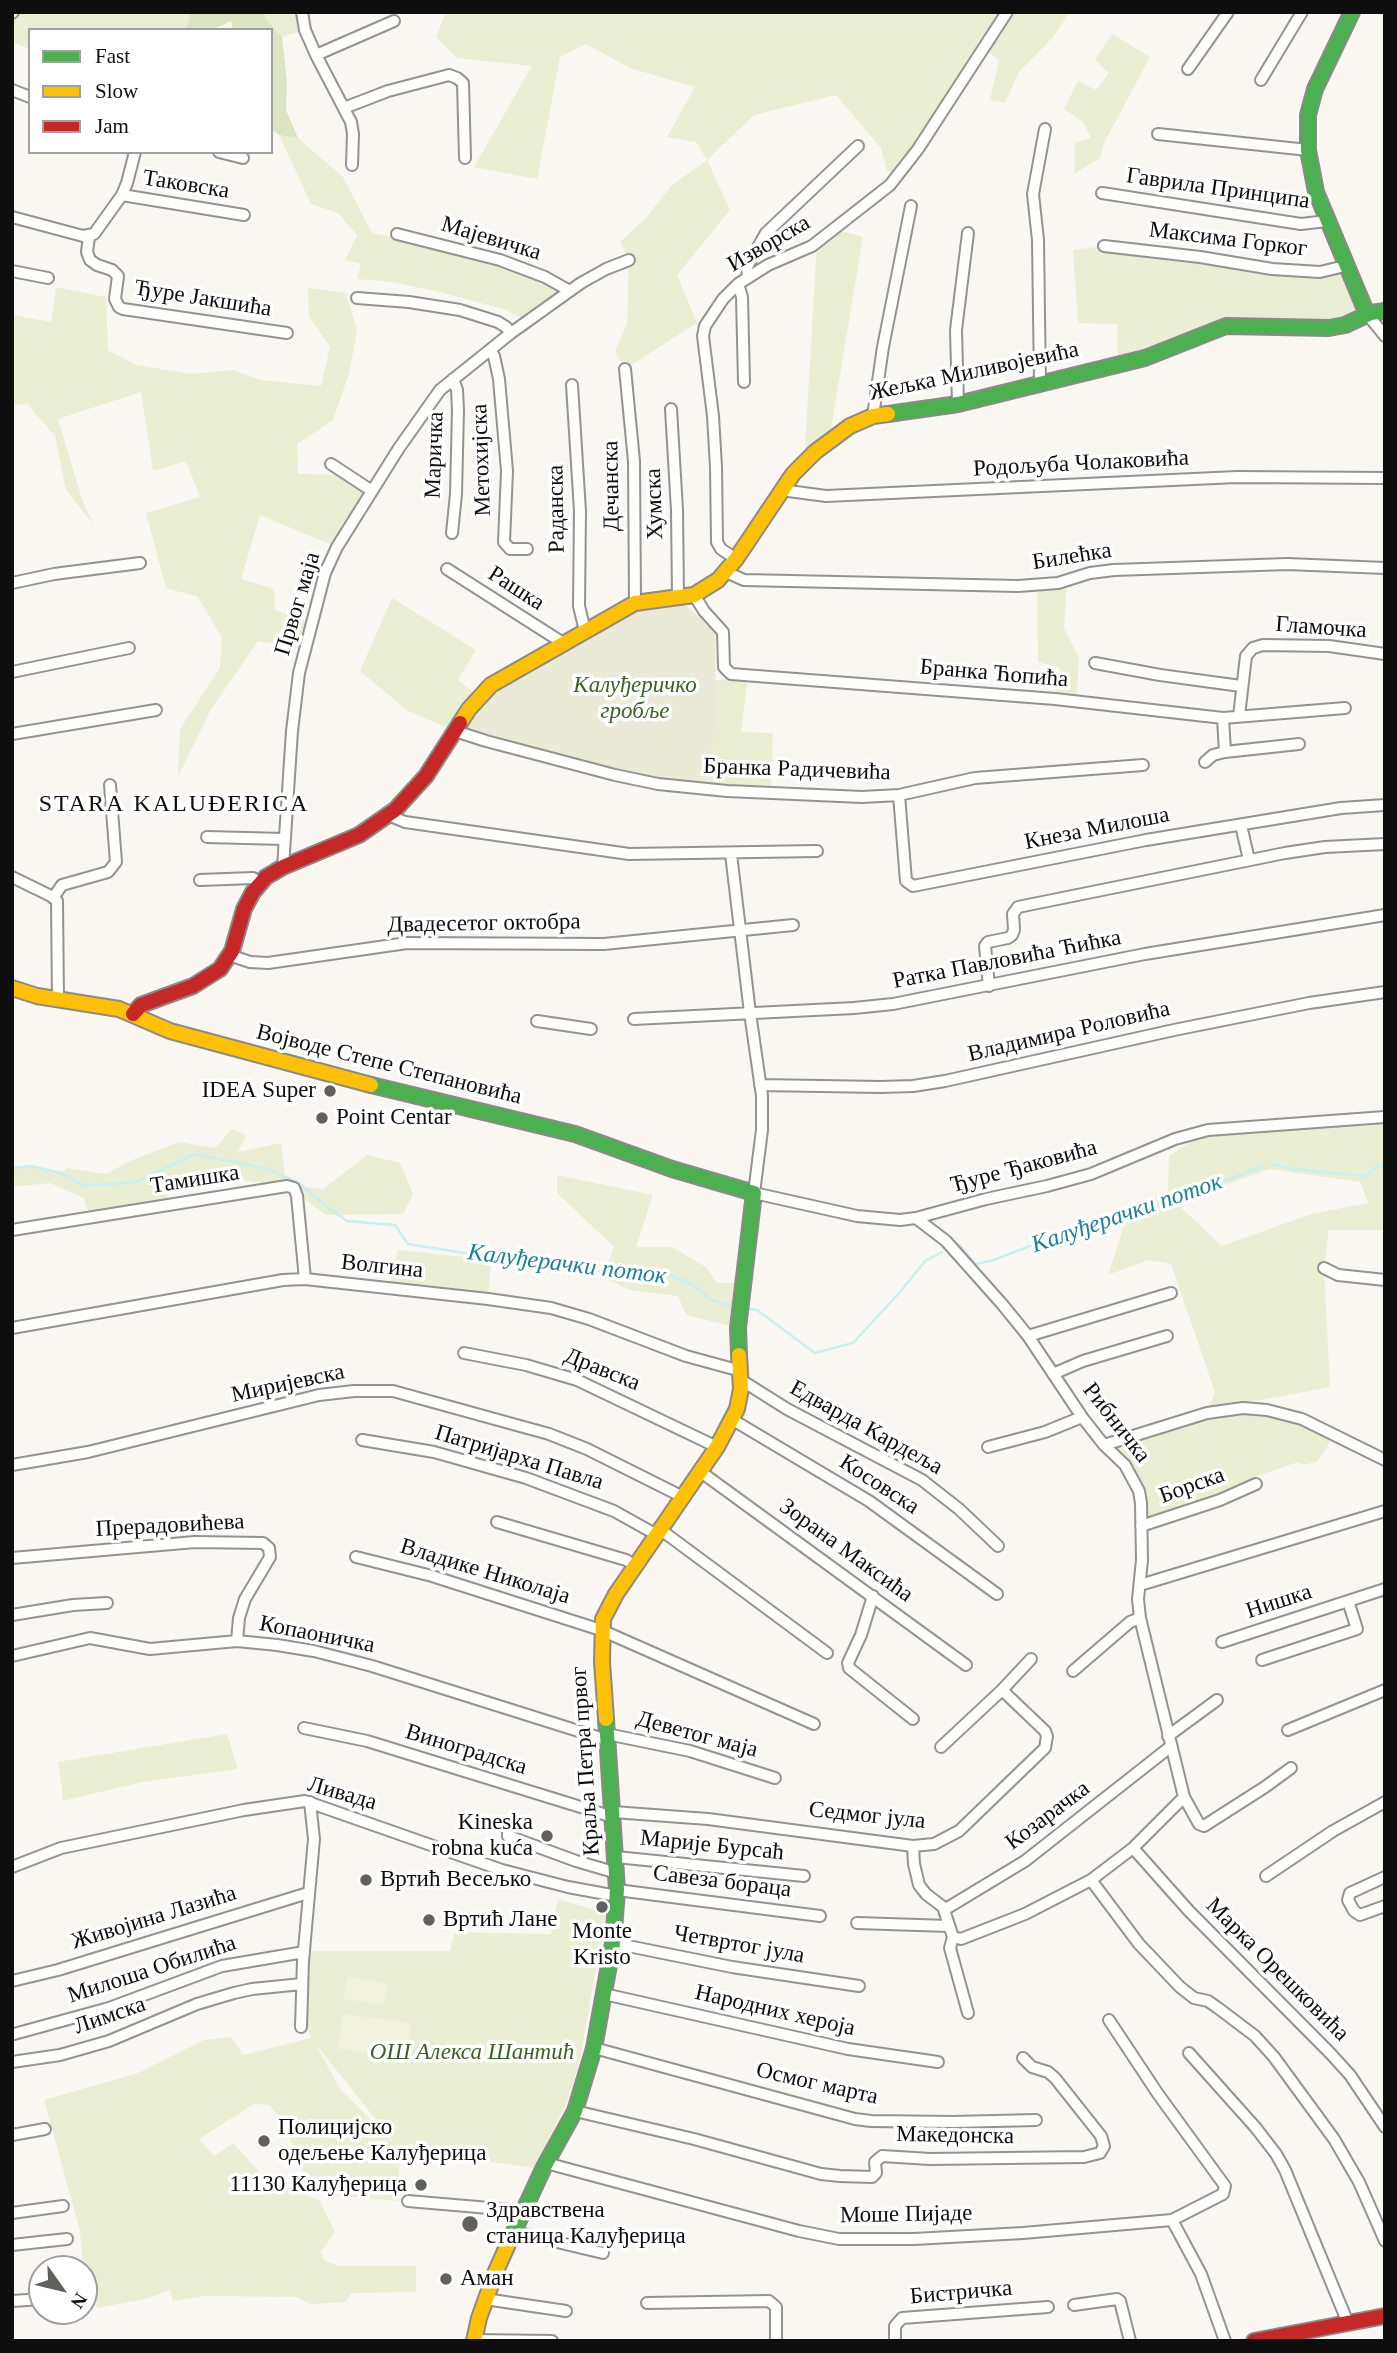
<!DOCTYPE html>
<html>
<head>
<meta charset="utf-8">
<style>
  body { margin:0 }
  #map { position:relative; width:1397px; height:2353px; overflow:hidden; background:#faf7f2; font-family:"Times New Roman",serif }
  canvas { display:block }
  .frame { position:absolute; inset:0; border:14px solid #0e0e0e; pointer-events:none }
  .legend { position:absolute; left:28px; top:28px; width:245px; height:126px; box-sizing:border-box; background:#fff; border:2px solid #9f9f9f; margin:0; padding:9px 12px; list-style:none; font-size:21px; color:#0e0e0e }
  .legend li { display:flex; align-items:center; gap:14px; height:35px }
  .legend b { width:35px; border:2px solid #9f9f9f }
  .north { position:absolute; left:28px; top:2255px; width:70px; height:70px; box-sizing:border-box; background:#fff; border:2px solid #9f9f9f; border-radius:50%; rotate:124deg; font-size:19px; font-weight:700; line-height:28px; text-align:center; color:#0e0e0e }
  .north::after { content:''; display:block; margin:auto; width:24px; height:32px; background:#61605e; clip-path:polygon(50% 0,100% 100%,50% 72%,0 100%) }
</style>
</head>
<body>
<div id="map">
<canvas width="1397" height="2353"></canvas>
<div class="frame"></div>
<ul class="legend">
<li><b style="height:9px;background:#4caf50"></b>Fast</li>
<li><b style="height:9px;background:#ffc107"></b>Slow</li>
<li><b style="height:9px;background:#c62828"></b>Jam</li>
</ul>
<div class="north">N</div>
</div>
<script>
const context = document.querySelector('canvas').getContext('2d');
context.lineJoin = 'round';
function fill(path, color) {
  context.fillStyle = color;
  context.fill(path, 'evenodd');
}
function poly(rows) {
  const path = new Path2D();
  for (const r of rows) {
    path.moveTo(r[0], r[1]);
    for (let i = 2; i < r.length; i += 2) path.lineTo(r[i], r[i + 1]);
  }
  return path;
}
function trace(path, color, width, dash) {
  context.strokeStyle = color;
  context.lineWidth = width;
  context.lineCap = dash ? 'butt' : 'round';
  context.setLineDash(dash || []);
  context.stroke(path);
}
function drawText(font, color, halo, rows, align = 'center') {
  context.font = font + ' "Times New Roman",serif';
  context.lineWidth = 7;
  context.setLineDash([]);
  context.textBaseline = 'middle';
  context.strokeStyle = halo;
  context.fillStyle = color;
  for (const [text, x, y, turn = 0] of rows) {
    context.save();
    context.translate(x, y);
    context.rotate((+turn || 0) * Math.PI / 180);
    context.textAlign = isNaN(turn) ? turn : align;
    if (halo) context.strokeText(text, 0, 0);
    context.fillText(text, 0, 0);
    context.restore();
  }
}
fill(poly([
  [13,12,191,12,186,30,30,30,30,49,12,42],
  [264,12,302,12,305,30,282,37,266,19],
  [446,12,1070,12,1053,37,1019,72,1005,103,990,100,999,60,983,47,900,174,887,171,881,148,836,95,754,115,707,160,730,210,677,275,697,323,625,369,615,352,627,323,629,260,620,242,646,218,671,186,707,160,696,142,667,137,695,87,630,68,586,44,560,57,537,179,474,167,532,66,457,58,436,37],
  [1112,34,1150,57,1104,143,1100,158,1074,174,1075,143,1091,138,1083,122,1064,109,1078,81,1096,90,1109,73,1095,60],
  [279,135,298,138,343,177,372,233,500,260,570,291,528,322,507,310,440,292,392,282,357,279,361,264,345,260,357,235,338,213,311,204],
  [835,229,863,237,829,441,804,464,817,242],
  [1104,246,1308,272,1345,266,1367,314,1352,322,1240,325,1118,364,1117,324,1078,323,1073,250],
  [56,287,106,297,108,350,136,365,191,374,233,370,261,380,321,386,330,347,309,316,308,288,346,293,357,330,349,374,333,420,297,444,298,474,348,475,372,491,337,547,260,515,241,579,274,589,275,610,311,623,304,649,258,641,210,711,178,777,180,729,220,668,222,638,198,597,166,588,146,513,200,497,186,461,153,471,141,392,58,419,82,499,93,524,66,490,55,436,27,404,12,405,12,315,51,322],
  [1067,581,1064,628,1079,658,1076,702,1055,699,1060,668,1038,662,1037,585],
  [392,598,476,650,458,680,479,697,455,731,408,711,360,671],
  [748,675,741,732,773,733,771,792,705,789,716,724,714,681],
  [1385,1117,1385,1230,1329,1230,1324,1268,1330,1387,1234,1405,1267,1410,1334,1436,1318,1461,1304,1465,1298,1462,1255,1477,1255,1482,1148,1520,1140,1519,1139,1491,1104,1445,1207,1413,1215,1392,1171,1264,1148,1260,1108,1275,1130,1207,1168,1191,1169,1156,1208,1130],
  [1269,1169,1360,1182,1368,1203,1311,1214,1222,1246,1176,1203],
  [232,1129,246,1135,238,1152,281,1143,286,1185,323,1189,367,1155,400,1163,413,1194,403,1214,326,1215,287,1186,232,1179,168,1189,166,1206,90,1219,84,1198,50,1183,12,1187,12,1169,34,1165,61,1173,68,1168,106,1174,130,1161,179,1142,215,1148],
  [557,1175,653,1195,636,1247,672,1247,706,1267,717,1283,743,1283,738,1328,686,1315,678,1296,630,1290,602,1277,614,1247,557,1193],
  [398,1250,491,1260,488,1299,388,1289],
  [227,1734,238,1769,143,1782,62,1801,62,1788,58,1762],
  [558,1899,606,1913,579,2064,566,2104,534,2168,400,2149,398,2201,326,2194,304,2172,283,2122,269,2105,254,2104,199,2139,214,2156,233,2143,264,2177,320,2201,335,2232,321,2252,324,2260,339,2266,416,2266,416,2292,351,2293,346,2302,311,2304,296,2297,204,2296,173,2301,170,2290,149,2298,98,2308,86,2294,80,2231,44,2100,138,2073,204,2040,231,2037,243,2055,311,2038,307,2025,310,1951,450,1951,455,1932,551,1934],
  [315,2043,393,2141,393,2142,340,2089]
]), '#eaeed3');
fill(poly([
  [191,12,264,12,266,19,282,37,287,81,286,110,298,138,279,135,271,129,271,30,233,30,231,21,212,30,186,30]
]), '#dce5c2');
fill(poly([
  [685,605,715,630,716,724,705,789,680,787,463,731,479,703,508,678,639,608]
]), '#eaead7');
fill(poly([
  [347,1977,388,1983,384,2005,344,1999],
  [343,2014,411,2023,406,2058,338,2049]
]), '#f2f3dd');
trace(poly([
  [1272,1164,1292,1169,1366,1176,1377,1166,1385,1168],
  [12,1168,30,1166,61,1173,84,1186,135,1182,195,1154,268,1169,299,1183,327,1207,347,1221,395,1225,408,1244,578,1271,662,1272,692,1284,710,1299,732,1306],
  [957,1245,959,1244,975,1264,991,1261,1030,1246,1152,1209,1263,1166],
  [749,1309,757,1310,815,1353,853,1343,900,1292,925,1261,942,1252]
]), '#caeff3', 2.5);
const street = poly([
  [302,12,305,30,316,55,351,122,353,134,352,165],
  [12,13,13,12],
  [316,55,394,21],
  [1188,69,1228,12],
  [1261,80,1302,12],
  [12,90,30,97],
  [344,108,388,91,449,75,457,78,463,83,465,158],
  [1158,134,1308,150],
  [219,152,243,158],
  [1102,193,1301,224,1327,221],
  [122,195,244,215],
  [12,217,83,236,94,234,122,195,127,183,135,152],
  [397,234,500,260,545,277,570,291],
  [89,237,87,252,90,260,97,265,112,270,118,276,115,299,119,307,123,309,287,333],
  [1104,246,1200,257,1272,269,1320,272,1345,266],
  [12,271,48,278],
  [748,277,747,268,749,263,766,233,858,146],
  [738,284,742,297,744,382],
  [357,298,409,302,460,310,498,322,506,327,511,333],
  [1367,314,1385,336],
  [490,350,494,356,499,379,507,471,504,542,510,549,527,549],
  [625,369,634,461,635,603],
  [1040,384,1038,240,1033,194,1045,129],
  [572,385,580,511,579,606,585,631],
  [958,404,956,330,968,233],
  [671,409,677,510,678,598],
  [873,416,883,347,911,206],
  [331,464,372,491],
  [781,490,826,496,1237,477,1385,478],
  [452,533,456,494,458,410,457,390,453,379],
  [736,559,721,549,717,542,716,467,713,416,703,336,705,326,723,299,738,284,768,265,812,246,890,185,918,149,1007,12],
  [447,569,563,643],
  [726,572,744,580,1018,586,1058,583,1090,573,1114,570,1287,564,1385,568],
  [12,583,54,574,140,563],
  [694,595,704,611,723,632,724,667,731,674,1055,699,1223,718,1345,708],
  [1095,663,1160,675,1241,686],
  [12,672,129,648],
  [1239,716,1246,656,1253,648,1263,645,1329,646,1385,654],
  [1223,718,1225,752],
  [455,731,486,741,615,775,658,784,727,791,862,797,899,795,975,778,1143,765],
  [12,734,156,710],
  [1205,762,1213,755,1225,752,1299,744],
  [899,795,906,881,913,886,1146,840,1341,808,1385,805],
  [388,815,405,822,629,854,817,851],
  [1241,825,1249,860],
  [207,837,284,839],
  [731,854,750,1013,762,1096,762,1130,754,1193,857,1216,900,1220,916,1218,986,1199,1047,1186,1091,1174,1175,1139,1208,1130,1385,1117],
  [283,867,292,731,299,673,325,573,337,547,399,448,440,390,511,333,581,283,606,269,629,260],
  [12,877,51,896,57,901,58,999],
  [200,880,253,878,260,883],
  [53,898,62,885,108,872,116,862,110,785],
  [229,955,250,962,268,963,407,943,604,944,793,925],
  [989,986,985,946,988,942,1008,938,1012,935,1014,930,1013,914,1018,907,1285,853,1325,847,1385,844],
  [634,1019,854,1008,893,1004,1145,954,1385,915],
  [537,1021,591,1029],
  [760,1085,881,1087,913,1086,945,1081,1174,1030,1309,1003,1385,992],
  [916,1218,946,1241,1002,1304,1028,1336,1082,1417,1104,1445,1125,1465,1139,1491,1141,1503,1142,1560,1138,1599,1140,1618,1184,1797,1133,1848,1091,1880,1025,1914,961,1939,953,1937],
  [12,1230,287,1186,294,1188,297,1196,305,1279],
  [1324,1268,1338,1275,1385,1280],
  [12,1328,283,1280,305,1279,488,1299,551,1308,589,1319,686,1356,741,1371],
  [1028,1336,1171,1293],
  [464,1353,526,1365,577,1380,717,1447],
  [1053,1374,1083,1361,1167,1336],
  [741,1380,787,1409,922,1480,959,1509,998,1546],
  [733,1420,869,1501,997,1594],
  [362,1440,434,1452,526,1478,614,1511,657,1535],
  [1104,1445,1207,1413,1243,1408,1267,1410,1302,1419,1385,1460],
  [988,1447,1045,1432,1082,1417],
  [12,1465,88,1452,319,1395,354,1391,393,1391,549,1434,587,1449,683,1497],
  [701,1472,966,1665],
  [497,1522,626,1560,636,1566],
  [1141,1526,1220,1500,1256,1484],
  [661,1530,827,1653],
  [356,1557,432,1576,601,1630,814,1724],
  [12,1558,195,1542,263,1543,269,1548,270,1557,245,1599,239,1618,237,1641],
  [1140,1585,1385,1511],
  [873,1596,861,1635,848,1663,849,1668,913,1719],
  [12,1615,73,1605,107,1603],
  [1222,1642,1385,1589],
  [12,1656,90,1638,150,1649,237,1641,277,1645,314,1651,372,1666,607,1740],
  [1262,1660,1357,1629,1348,1601],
  [1073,1671,1130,1622,1140,1618],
  [304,1728,367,1741,613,1817],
  [1288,1730,1385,1690],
  [607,1734,690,1751,775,1778],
  [1168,1736,1217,1700],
  [941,1747,1002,1690,1031,1659],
  [1184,1797,1199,1824,1204,1826,1265,1787,1291,1768],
  [613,1812,708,1819,913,1846,934,1844,959,1831,1045,1748,1047,1736,1045,1731,1002,1690],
  [508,1824,508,1836,576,1861,617,1873],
  [913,1846,914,1864,919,1885,926,1894,943,1907,953,1937],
  [1133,1848,1189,1911,1330,2053,1350,2075,1385,2127],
  [616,1857,804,1876],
  [12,1867,61,1848,244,1810,305,1801,502,1870,568,1887,617,1896],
  [1266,1876,1333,1831,1385,1802],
  [1385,1877,1350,1893,1348,1900,1354,1911,1360,1915,1385,1906],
  [1091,1880,1139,1944,1180,1987,1194,1998,1208,2001,1218,2008,1255,2036,1274,2057,1334,2139,1359,2182,1385,2241],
  [617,1890,820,1916],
  [944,1910,1025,1861,1170,1747],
  [857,1923,949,1926],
  [953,1937,950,1948,968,2013],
  [613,1943,732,1967,859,1986],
  [12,1981,58,1970,308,1893],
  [604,1994,848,2049,938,2062],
  [301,2027,303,1961,314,1839,310,1802],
  [14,2034,109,2008,222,1966,304,1952],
  [594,2048,855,2119,871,2121,953,2122,1036,2120],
  [1189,2053,1256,2128,1276,2154,1285,2170,1348,2323],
  [12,2062,60,2055,109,2041,197,2004,234,1993,252,1989,302,1984],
  [575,2111,694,2139,821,2174,840,2176,872,2177,876,2173,875,2162,882,2156,930,2159,1084,2157,1100,2153,1104,2146,1101,2136,1055,2078,1048,2072,1032,2067,1023,2058],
  [12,2135,45,2129],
  [546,2163,799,2231,839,2239,914,2239,1023,2233,1172,2220,1223,2194,1225,2186,1158,2094,1109,2020],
  [408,2201,524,2211],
  [12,2213,63,2206],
  [1172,2220,1201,2274,1225,2341],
  [515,2232,603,2253],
  [12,2245,67,2239],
  [485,2299,566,2311],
  [12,2301,42,2299],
  [647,2303,769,2301,776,2307,776,2341],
  [1074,2305,1117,2299,1120,2301,1130,2341],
  [474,2340,552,2341],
  [895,2341,895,2326,902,2318,1048,2307]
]);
const fast = poly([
  [1352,12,1315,89,1308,115,1308,150,1316,192,1367,314],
  [888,414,958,404,1145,358,1226,326,1329,328,1345,325,1371,313,1385,311],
  [371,1085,575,1134,672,1169,754,1193,738,1328,739,1355],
  [509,2242,544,2167,575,2111,594,2048,613,1943,617,1890,606,1719]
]);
const slow = poly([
  [460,723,469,709,491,685,635,603,694,595,718,580,736,559,793,474,815,452,850,426,873,416,888,414],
  [12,988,37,996,119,1009,170,1031,371,1085],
  [606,1719,602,1662,603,1619,616,1594,717,1447,737,1409,741,1389,739,1355],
  [474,2341,479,2318,496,2271,509,2242]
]);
const jam = poly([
  [133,1014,141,1005,193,986,220,969,232,951,244,909,253,892,266,877,283,867,359,835,395,810,426,776,460,723],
  [1254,2341,1385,2316]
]);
trace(street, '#949391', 14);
trace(fast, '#8b8a87', 18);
trace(slow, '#8b8a87', 18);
trace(jam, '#8b8a87', 18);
trace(street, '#fefefd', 10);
trace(fast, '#4caf50', 14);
trace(slow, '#ffc107', 14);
trace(jam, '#c62828', 14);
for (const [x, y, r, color] of [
  [330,1091,7,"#61605e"],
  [322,1118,7,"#61605e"],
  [547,1836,7,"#61605e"],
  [366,1880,7,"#61605e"],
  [602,1907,7,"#61605e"],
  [429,1920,7,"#61605e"],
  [264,2141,7,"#61605e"],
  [421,2185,7,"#61605e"],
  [470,2224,9,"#61605e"],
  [446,2279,7,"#61605e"]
]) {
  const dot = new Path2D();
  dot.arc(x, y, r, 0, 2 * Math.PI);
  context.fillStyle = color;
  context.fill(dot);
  trace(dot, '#fff', 2.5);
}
drawText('23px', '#0e0e0e', '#fff', [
  ["Таковска",186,185,9],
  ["Гаврила Принципа",1218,189,8],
  ["Мајевичка",491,239,17],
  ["Максима Горког",1228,240,7],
  ["Изворска",769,244,-30],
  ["Ђуре Јакшића",203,299,9],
  ["Жељка Миливојевића",974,372,-12],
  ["Маричка",435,455,-88],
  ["Метохијска",482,460,-92],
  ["Родољуба Чолаковића",1081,464,-3],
  ["Дечанска",612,486,-91],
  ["Хумска",655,504,-92],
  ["Раданска",557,509,-91],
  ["Билећка",1072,557,-9],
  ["Рашка",516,589,33],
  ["Првог маја",298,604,-73],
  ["Гламочка",1321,628,4],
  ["Бранка Ћопића",994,674,5],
  ["Бранка Радичевића",797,770,2],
  ["Кнеза Милоша",1097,829,-11],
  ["Двадесетог октобра",484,924,-1],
  ["Ратка Павловића Ћићка",1007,960,-11],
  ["Владимира Роловића",1069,1032,-13],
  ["Војводе Степе Степановића",389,1065,14],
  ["Ђуре Ђаковића",1024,1167,-15],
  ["Тамишка",195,1180,-9],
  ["Волгина",382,1267,6],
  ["Дравска",602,1370,22],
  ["Миријевска",288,1384,-12],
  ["Рибничка",1116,1423,52],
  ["Едварда Кардеља",866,1428,29],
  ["Патријарха Павла",519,1458,17],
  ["Косовска",879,1485,33],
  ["Борска",1192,1486,-20],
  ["Прерадовићева",170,1526,-3],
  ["Зорана Максића",846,1551,36],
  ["Владике Николаја",485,1572,17],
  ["Нишка",1279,1602,-18],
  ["Копаоничка",317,1635,11],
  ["Деветог маја",697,1735,15],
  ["Виноградска",466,1750,17],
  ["Краља Петра првог",586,1761,-94],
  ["Ливада",342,1794,16],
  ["Седмог јула",867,1816,6],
  ["Козарачка",1048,1816,-37],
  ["Марије Бурсаћ",712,1846,6],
  ["Савеза бораца",722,1882,7],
  ["Живојина Лазића",154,1918,-17],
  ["Четвртог јула",739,1945,10],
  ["Милоша Обилића",152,1970,-18],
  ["Марка Орешковића",1277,1970,45],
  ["Народних хероја",775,2011,13],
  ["Лимска",110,2016,-19],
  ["Осмог марта",817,2084,13],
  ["Македонска",955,2136,1],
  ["Моше Пијаде",906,2215,-1],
  ["Бистричка",961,2293,-5]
]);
drawText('italic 23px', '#3d6321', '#fff', [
  ["Калуђеричко",635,686],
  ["гробље",635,712],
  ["ОШ Алекса Шантић",472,2053]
]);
drawText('23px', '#0e0e0e', '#fff', [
  ["IDEA Super",316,1091,"right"],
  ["Point Centar",336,1118],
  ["Kineska",533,1823,"right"],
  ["robna kuća",533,1849,"right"],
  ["Вртић Весељко",380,1880],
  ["Вртић Лане",443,1920],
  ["Monte",602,1932,"center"],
  ["Kristo",602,1958,"center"],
  ["Полицијско",278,2128],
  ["одељење Калуђерица",278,2154],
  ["11130 Калуђерица",407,2185,"right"],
  ["Здравствена",486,2211],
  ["станица Калуђерица",486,2237],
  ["Аман",460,2279]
], 'left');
context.letterSpacing = '2px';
drawText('24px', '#0e0e0e', '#fff', [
  ["STARA KALUĐERICA",174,805]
]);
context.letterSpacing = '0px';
drawText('italic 24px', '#1c809a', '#fff', [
  ["Калуђерачки поток",1127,1214,-19],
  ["Калуђерачки поток",567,1265,7]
]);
</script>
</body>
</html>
